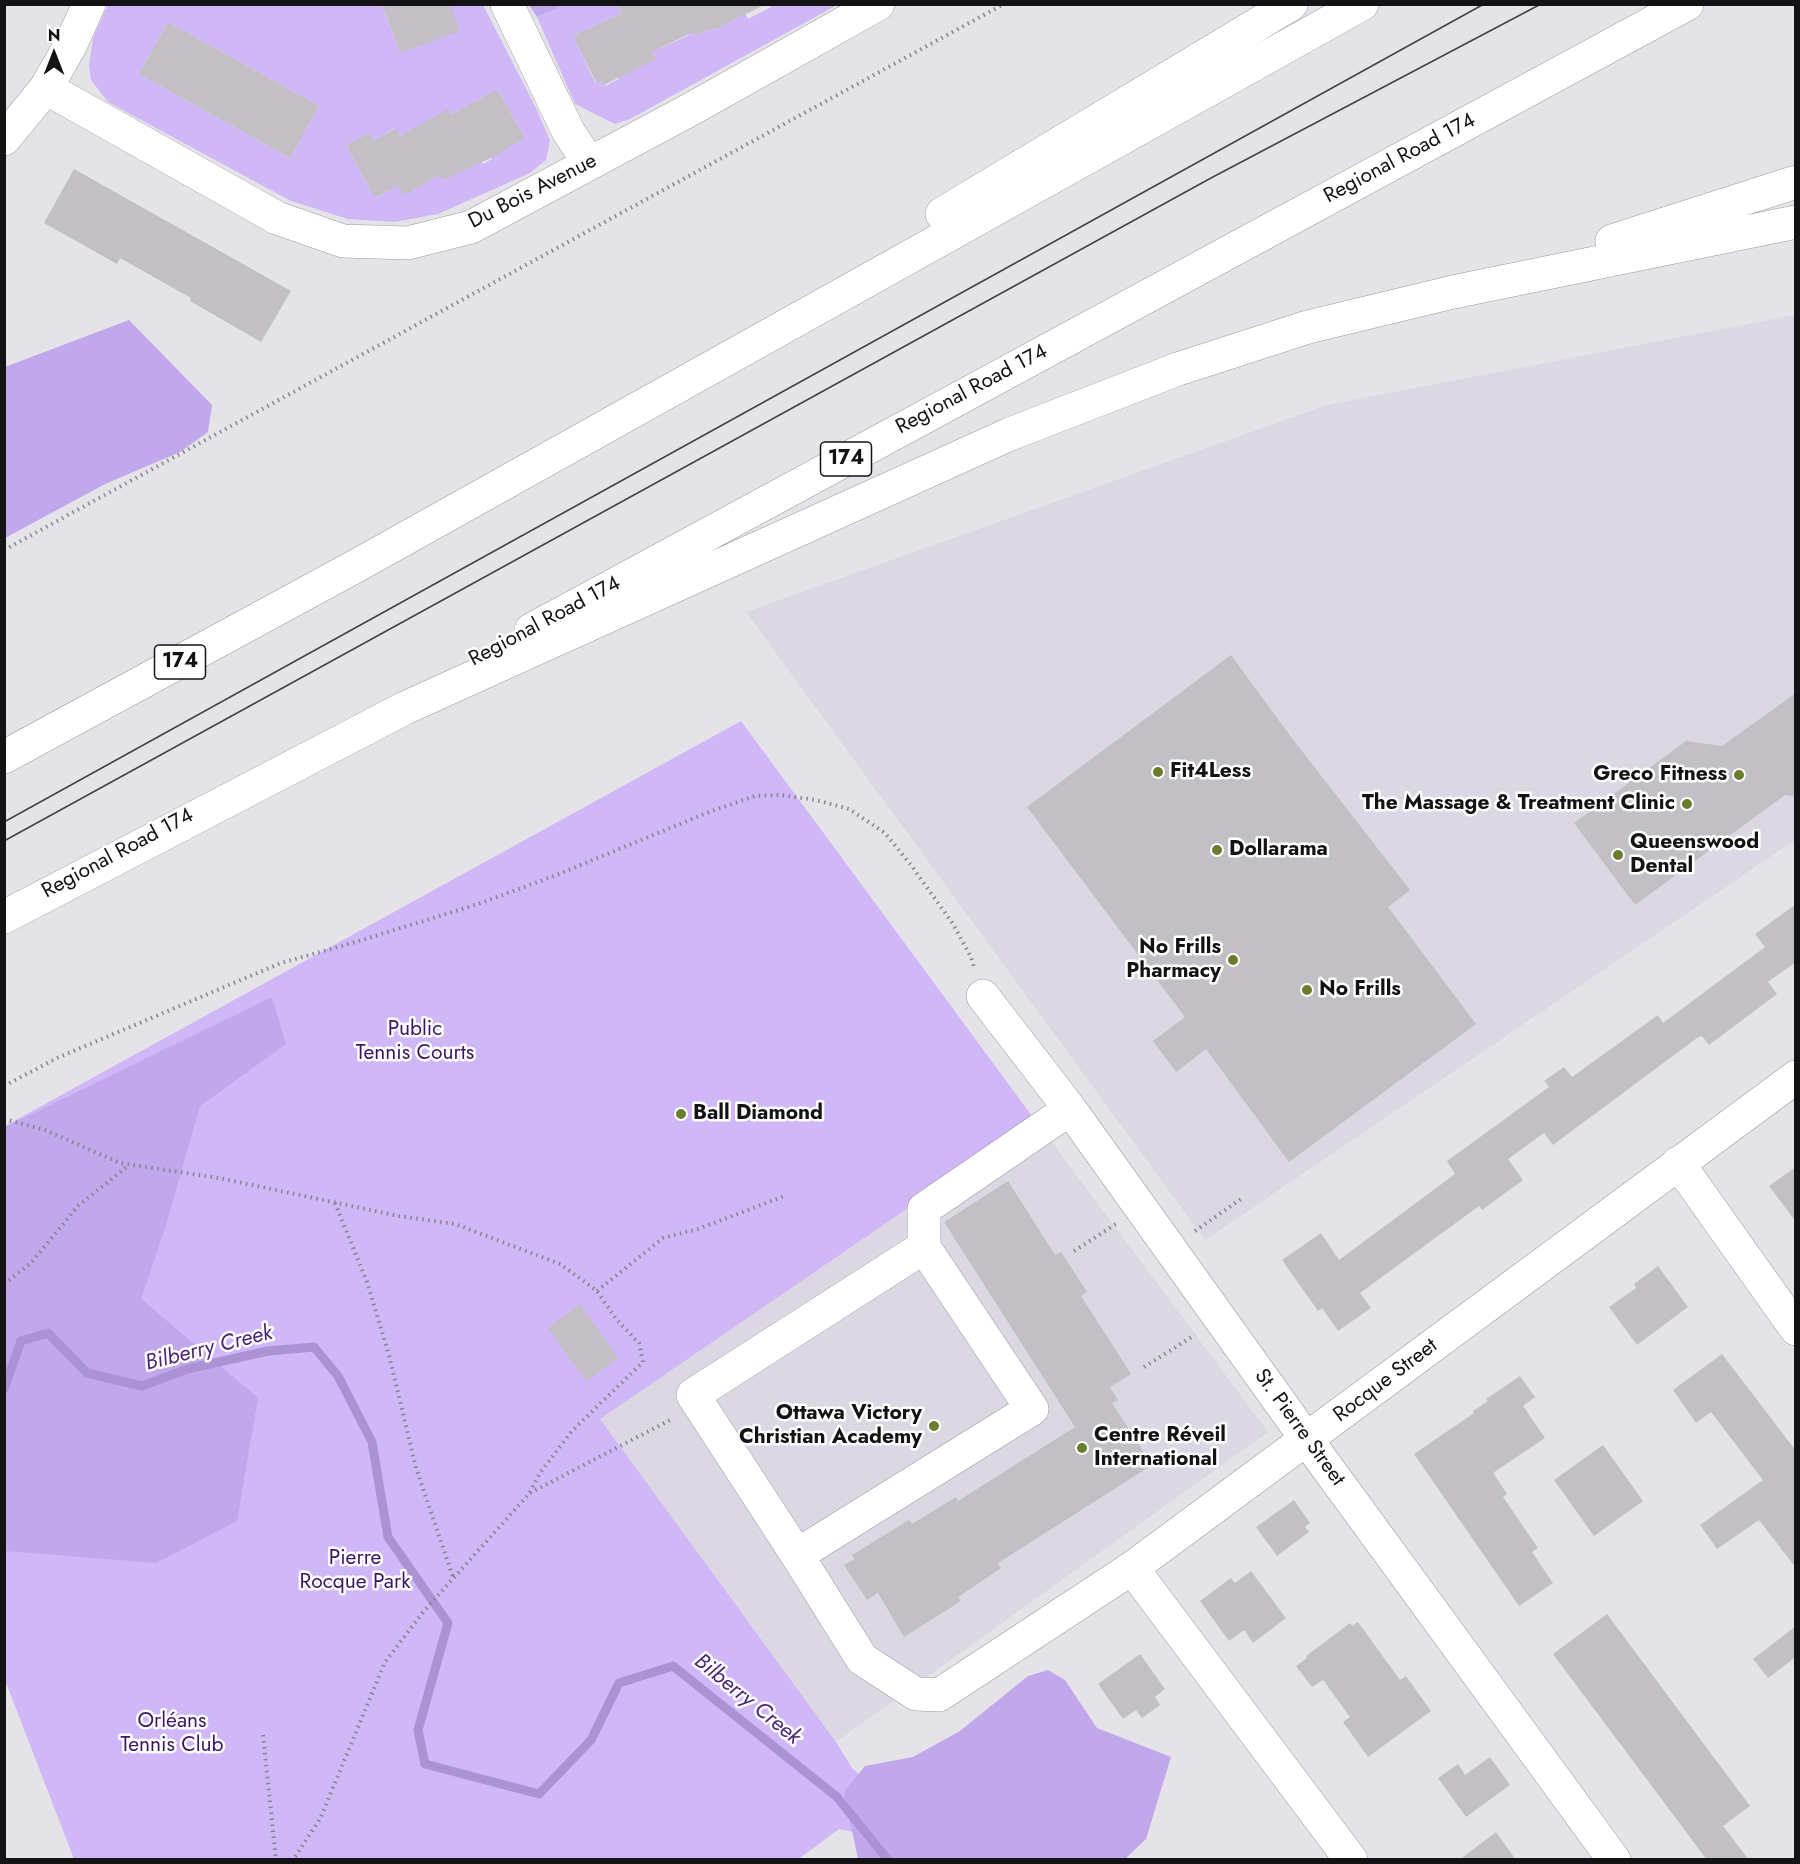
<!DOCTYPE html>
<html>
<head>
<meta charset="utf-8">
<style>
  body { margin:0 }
  #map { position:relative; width:1800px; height:1864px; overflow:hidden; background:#e4e3e8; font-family:Jost,sans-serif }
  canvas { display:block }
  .frame { position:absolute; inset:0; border:6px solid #131214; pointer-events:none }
  .north { position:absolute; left:24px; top:24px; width:60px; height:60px; -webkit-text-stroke:4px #fff; paint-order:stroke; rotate:0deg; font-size:16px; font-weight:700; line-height:24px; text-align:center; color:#131214 }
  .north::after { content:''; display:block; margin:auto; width:21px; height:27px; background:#131214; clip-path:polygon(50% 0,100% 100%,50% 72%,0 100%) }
</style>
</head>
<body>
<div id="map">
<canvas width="1800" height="1864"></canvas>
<div class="frame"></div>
<div class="north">N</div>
</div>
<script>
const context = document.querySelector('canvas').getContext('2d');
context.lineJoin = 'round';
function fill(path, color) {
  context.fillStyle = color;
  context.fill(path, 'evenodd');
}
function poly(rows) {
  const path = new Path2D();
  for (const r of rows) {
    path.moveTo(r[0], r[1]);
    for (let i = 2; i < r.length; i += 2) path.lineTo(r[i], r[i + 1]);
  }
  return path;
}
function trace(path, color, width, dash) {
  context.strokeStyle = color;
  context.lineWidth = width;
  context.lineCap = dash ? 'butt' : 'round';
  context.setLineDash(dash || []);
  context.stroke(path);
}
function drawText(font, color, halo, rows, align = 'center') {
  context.font = font + ' Jost,sans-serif';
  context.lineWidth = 5;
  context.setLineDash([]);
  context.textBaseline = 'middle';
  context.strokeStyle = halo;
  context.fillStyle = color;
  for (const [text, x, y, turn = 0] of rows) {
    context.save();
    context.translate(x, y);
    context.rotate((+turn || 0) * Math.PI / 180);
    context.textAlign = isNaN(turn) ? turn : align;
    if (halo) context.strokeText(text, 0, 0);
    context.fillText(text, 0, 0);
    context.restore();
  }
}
fill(poly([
  [1795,315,1795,840,1205,1240,746,612,1327,405],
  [1032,1116,1268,1432,836,1742,599,1419,933,1191]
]), '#dbd7e3');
fill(poly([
  [108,5,382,5,400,53,450,5,483,5,537,110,550,141,546,160,530,173,438,214,394,222,348,219,291,201,108,102,91,80,89,65,93,38],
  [168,22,319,106,290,158,139,74],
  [497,89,525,138,510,146,487,150,492,159,483,164,480,159,443,180,440,175,403,194,394,178,388,191,375,198,346,145,369,133,373,141,395,128,400,136,448,110,451,115],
  [564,5,623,5,619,7,622,13,573,36,596,84,602,81,605,86,619,79,617,73,655,58,651,49,661,48,689,35,691,28,695,36,713,28,714,30,740,17,743,10,748,19,775,5,837,5,630,119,615,124,575,104,537,17],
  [741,721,1032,1116,933,1191,600,1419,836,1742,852,1768,866,1780,858,1833,839,1829,797,1860,74,1859,5,1680,5,1126]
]), '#cfb7f8');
fill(poly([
  [529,5,564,5,537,17],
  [129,320,212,405,208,432,180,452,105,484,5,538,5,367],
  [272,997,286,1044,200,1106,167,1222,141,1299,258,1398,237,1521,156,1563,5,1551,5,1127],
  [1048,1670,1065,1680,1097,1728,1171,1757,1146,1839,1125,1859,858,1859,844,1792,865,1766,913,1757,960,1731,1028,1676]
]), '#c1a7ec');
trace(poly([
  [4,1389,21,1341,48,1333,87,1373,142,1386,187,1369,268,1351,314,1347,338,1376,372,1442,388,1537,448,1623,418,1730,425,1764,539,1794,591,1740,619,1683,673,1666,837,1797,888,1860]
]), '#ab92d5', 9);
fill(poly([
  [382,4,450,4,460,31,400,53],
  [618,4,766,4,714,30,713,28,695,36,693,32,652,52,656,59,604,85,602,81,597,84,573,36,622,13],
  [168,22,319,106,290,158,139,74],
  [497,89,525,138,491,158,443,180,440,175,403,195,398,185,375,198,346,145,369,133,373,141,396,128,400,136,448,109,451,115],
  [74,169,291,291,261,342,190,301,191,298,120,258,117,264,44,223],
  [1231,655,1291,737,1410,890,1388,907,1476,1024,1289,1162,1206,1049,1176,1072,1153,1041,1185,1017,1027,807],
  [1796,693,1796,797,1785,795,1635,905,1574,823,1686,741,1722,746],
  [1796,904,1796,962,1768,982,1777,994,1709,1045,1702,1036,1697,1038,1553,1145,1544,1133,1508,1159,1523,1180,1482,1210,1479,1206,1360,1293,1371,1308,1338,1331,1322,1308,1318,1311,1282,1260,1321,1233,1339,1260,1455,1174,1447,1161,1549,1087,1544,1081,1564,1067,1572,1077,1658,1015,1663,1023,1765,947,1755,934],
  [1796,1167,1796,1222,1769,1186],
  [1008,1181,1055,1255,1061,1252,1087,1292,1081,1296,1131,1374,1110,1387,1118,1400,1112,1403,1152,1465,998,1563,1001,1568,958,1597,961,1601,904,1637,878,1593,867,1600,844,1565,855,1559,852,1555,909,1520,912,1524,956,1497,958,1501,1075,1427,944,1222],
  [1658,1266,1688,1307,1637,1345,1609,1307,1636,1288,1634,1284],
  [580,1304,618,1358,586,1381,548,1328],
  [1722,1354,1796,1451,1796,1568,1759,1520,1717,1549,1700,1525,1763,1480,1711,1412,1696,1423,1673,1390],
  [1520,1376,1535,1397,1523,1406,1545,1438,1493,1473,1507,1494,1503,1497,1538,1548,1532,1552,1553,1583,1519,1606,1414,1454,1474,1413,1473,1411,1488,1401,1486,1399],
  [1603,1445,1643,1501,1594,1536,1554,1480],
  [1294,1500,1310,1523,1305,1527,1309,1532,1277,1556,1256,1527],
  [1251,1571,1286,1618,1253,1643,1244,1630,1229,1641,1200,1601,1231,1578,1235,1583],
  [1607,1614,1750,1806,1723,1826,1749,1860,1707,1860,1553,1654],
  [1358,1622,1400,1680,1406,1676,1431,1711,1368,1757,1343,1722,1350,1717,1323,1680,1312,1687,1296,1666,1307,1658,1306,1656,1350,1623,1352,1626],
  [1796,1626,1796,1657,1768,1678,1753,1659],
  [1140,1654,1165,1689,1155,1697,1160,1705,1142,1718,1136,1710,1123,1719,1098,1684],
  [1490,1757,1510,1785,1466,1817,1438,1778,1458,1764,1465,1775],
  [1496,1832,1516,1860,1459,1860]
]), '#c2c0c5');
const minor = poly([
  [507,4,568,131,589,163],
  [46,88,277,218,343,241,408,243,471,227,695,107,878,4],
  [4,139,46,88,71,44,89,4],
  [983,996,1070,1109,1307,1440,1614,1860],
  [1678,1163,1796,1329],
  [924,1247,693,1395,797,1555,1032,1409,924,1247,924,1209,1070,1109],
  [797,1555,862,1659,916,1694,939,1695,1132,1568,1796,1077],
  [1132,1568,1351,1860]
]);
const highway = poly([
  [942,214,1291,4],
  [1612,241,1796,182],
  [531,630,1687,4],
  [4,757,356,566,1362,4],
  [4,917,405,708,1010,434,1178,369,1308,327,1453,292,1796,222]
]);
trace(minor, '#9b9a9f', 34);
trace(highway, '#9b9a9f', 34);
trace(poly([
  [4,550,1004,4],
  [4,1086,57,1058,281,963,359,941,478,904,554,876,709,812,755,796,781,795,816,800,849,809,885,833,911,865,953,924,971,957,974,967],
  [4,1119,45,1130,120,1163,219,1178,399,1216,455,1224,560,1264,597,1291,616,1319,639,1343,643,1362,572,1431,540,1473,529,1494,424,1611,385,1662,320,1819,293,1860],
  [335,1203,367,1282,389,1355,416,1468,453,1577],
  [1195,1231,1241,1199],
  [1074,1251,1116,1224],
  [4,1284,31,1263,78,1206,129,1165],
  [597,1291,663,1238,698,1229,787,1195],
  [1144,1367,1195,1335],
  [530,1493,672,1419],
  [263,1735,276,1860]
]), '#868589', 4, [1.5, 4.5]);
trace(minor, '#fff', 33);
trace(highway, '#fff', 33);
trace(poly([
  [4,822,1484,4],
  [4,841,1211,178,1541,4]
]), '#424144', 1.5);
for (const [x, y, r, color] of [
  [1158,772,6,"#697d2d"],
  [1739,775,6,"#697d2d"],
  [1687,804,6,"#697d2d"],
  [1217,850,6,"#697d2d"],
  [1618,855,6,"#697d2d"],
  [1233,960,6,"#697d2d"],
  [1307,990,6,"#697d2d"],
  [681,1114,6,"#697d2d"],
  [934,1426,6,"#697d2d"],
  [1082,1448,6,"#697d2d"]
]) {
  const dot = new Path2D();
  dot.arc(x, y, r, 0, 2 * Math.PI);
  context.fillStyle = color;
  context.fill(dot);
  trace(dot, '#fff', 2);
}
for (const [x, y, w] of [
  [846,459,51],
  [180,662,51]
]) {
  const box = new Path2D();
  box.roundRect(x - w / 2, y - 17, w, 34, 4.5);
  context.fillStyle = '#fff';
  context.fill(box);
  trace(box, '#131214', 1.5);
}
drawText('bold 20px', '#131214', null, [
  ["174",846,459],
  ["174",180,662]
]);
drawText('21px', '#131214', '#fff', [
  ["Regional Road 174",1400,159,-28],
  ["Du Bois Avenue",533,192,-27],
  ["Regional Road 174",972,390,-28],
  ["Regional Road 174",545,622,-28],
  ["Regional Road 174",118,854,-28],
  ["Rocque Street",1386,1381,-37],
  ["St. Pierre Street",1299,1428,54]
]);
drawText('bold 21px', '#131214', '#fff', [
  ["Fit4Less",1170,772],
  ["Greco Fitness",1727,775,"right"],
  ["The Massage & Treatment Clinic",1675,804,"right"],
  ["Queenswood",1630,843],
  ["Dental",1630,867],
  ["Dollarama",1229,850],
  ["No Frills",1221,948,"right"],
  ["Pharmacy",1221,972,"right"],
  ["No Frills",1319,990],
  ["Ball Diamond",693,1114],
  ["Ottawa Victory",922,1414,"right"],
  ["Christian Academy",922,1438,"right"],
  ["Centre Réveil",1094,1436],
  ["International",1094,1460]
], 'left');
drawText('21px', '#3b1463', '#fff', [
  ["Public",415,1030],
  ["Tennis Courts",415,1054],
  ["Pierre",355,1559],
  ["Rocque Park",355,1583],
  ["Orléans",172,1722],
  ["Tennis Club",172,1746]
]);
drawText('italic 22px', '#4b2776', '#fff', [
  ["Bilberry Creek",209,1349,-14],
  ["Bilberry Creek",747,1700,39]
]);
</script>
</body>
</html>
